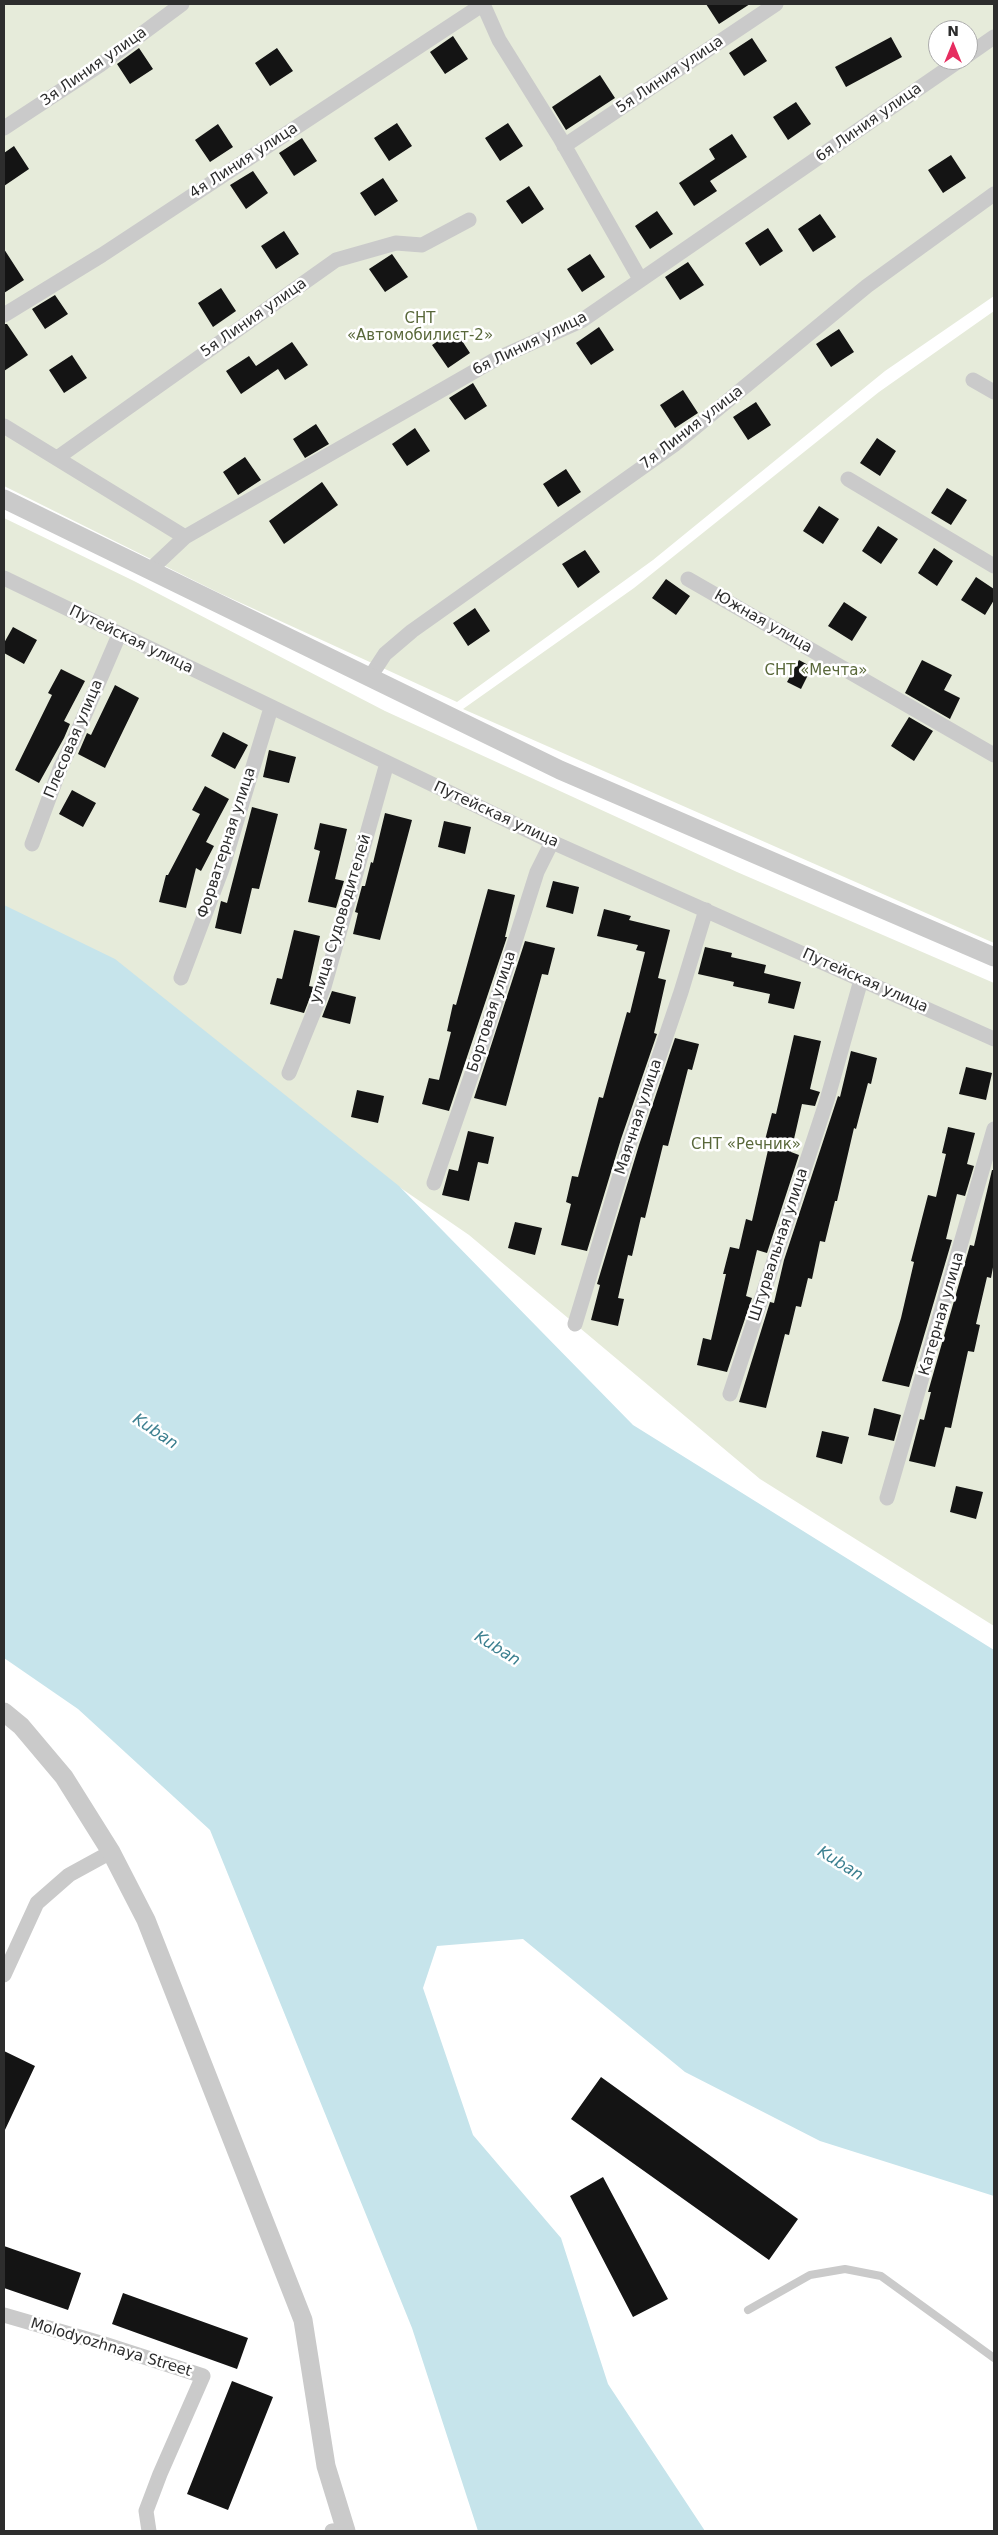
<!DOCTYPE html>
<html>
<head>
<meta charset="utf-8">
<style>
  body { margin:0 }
  #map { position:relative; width:998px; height:2535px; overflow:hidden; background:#fff; font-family:"DejaVu Sans",sans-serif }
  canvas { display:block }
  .frame { position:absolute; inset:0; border:5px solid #2d2d2d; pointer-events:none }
  .north { position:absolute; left:928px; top:20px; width:50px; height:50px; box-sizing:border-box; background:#fff; border:1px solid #ababab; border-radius:50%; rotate:0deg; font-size:14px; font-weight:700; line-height:20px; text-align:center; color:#2d2d2d }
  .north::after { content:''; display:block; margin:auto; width:18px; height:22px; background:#e62d60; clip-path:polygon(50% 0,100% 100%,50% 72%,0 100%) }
</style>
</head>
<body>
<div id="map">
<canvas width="998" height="2535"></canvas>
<div class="frame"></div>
<div class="north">N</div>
</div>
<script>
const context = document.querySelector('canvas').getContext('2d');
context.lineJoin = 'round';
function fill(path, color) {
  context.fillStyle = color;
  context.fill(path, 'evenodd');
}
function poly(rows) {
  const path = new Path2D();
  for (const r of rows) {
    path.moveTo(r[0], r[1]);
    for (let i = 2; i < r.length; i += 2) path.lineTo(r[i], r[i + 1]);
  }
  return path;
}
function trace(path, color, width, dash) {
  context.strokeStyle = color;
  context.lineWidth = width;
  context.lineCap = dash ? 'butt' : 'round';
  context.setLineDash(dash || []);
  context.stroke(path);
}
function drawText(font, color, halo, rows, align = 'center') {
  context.font = font + ' "DejaVu Sans",sans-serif';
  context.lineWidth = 5;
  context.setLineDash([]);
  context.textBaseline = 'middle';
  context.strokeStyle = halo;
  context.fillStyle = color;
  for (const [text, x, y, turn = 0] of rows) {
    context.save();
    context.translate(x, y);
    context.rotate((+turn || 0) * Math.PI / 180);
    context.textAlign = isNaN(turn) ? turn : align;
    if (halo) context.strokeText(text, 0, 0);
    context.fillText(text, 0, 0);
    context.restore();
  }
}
fill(poly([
  [4,4,994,4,994,296,885,371,653,560,457,702,217,592,4,486],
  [938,30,968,30,968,60,938,60],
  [994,311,994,943,463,709,634,588,879,392],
  [4,518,134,581,385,711,737,872,994,983,994,1626,760,1479,469,1235,4,915]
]), '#e6ebda');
fill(poly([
  [4,905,115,959,399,1186,633,1425,994,1650,994,2196,820,2141,685,2072,523,1939,437,1946,423,1988,473,2135,561,2238,608,2384,705,2531,478,2531,412,2328,210,1830,78,1709,4,1658]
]), '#c6e4eb');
fill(poly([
  [706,4,750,4,719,24],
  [453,36,468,59,445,74,430,52],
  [891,37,902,57,846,87,835,67],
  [752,38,767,61,744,76,729,53],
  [139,48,153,69,130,84,117,64],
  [277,48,293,71,270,86,255,63],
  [600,75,615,98,566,130,552,107],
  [796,102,811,124,788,140,773,117],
  [397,123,412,146,389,161,374,138],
  [508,123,523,146,500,161,485,138],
  [218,124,233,147,210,162,195,140],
  [732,134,747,157,710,181,717,191,694,206,679,183,715,159,709,149],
  [302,138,317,161,294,176,279,153],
  [14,146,29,169,4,186,4,153],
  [951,155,966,178,943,193,928,170],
  [253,171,268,193,246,209,230,185],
  [383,178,398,201,375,216,360,193],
  [529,186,544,209,522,224,506,201],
  [657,211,673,234,650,249,635,226],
  [820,214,836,237,813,252,798,229],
  [768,228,783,251,760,266,745,243],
  [284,231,299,254,276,269,261,246],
  [4,249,24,280,4,293],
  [392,254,408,277,385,292,369,269],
  [590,254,605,277,582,292,567,269],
  [688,262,704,285,680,300,665,277],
  [221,288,236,311,213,327,198,303],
  [55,295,68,314,45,329,32,309],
  [4,324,7,324,28,355,4,371],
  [599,327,614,350,591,365,576,343],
  [839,329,854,352,831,367,816,344],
  [455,330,470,353,448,368,432,345],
  [292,342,308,365,285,380,278,369,241,394,226,371,249,356,256,366],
  [72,355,87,378,64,393,49,370],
  [473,383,487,406,465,420,449,398],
  [683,390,698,413,675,428,660,405],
  [756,402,771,425,748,440,733,417],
  [316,424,329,444,305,458,293,439],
  [415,428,430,451,407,466,392,444],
  [877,438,896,451,880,476,860,463],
  [245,457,261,480,238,495,223,472],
  [566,469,581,492,558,507,543,484],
  [322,482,338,505,284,544,269,521],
  [947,488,967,500,951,525,931,513],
  [819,506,839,519,823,544,803,531],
  [878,526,898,539,881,564,862,551],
  [934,548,953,561,937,586,918,573],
  [585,550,600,572,578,588,562,564],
  [976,577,994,589,994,600,985,615,961,600],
  [666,579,690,596,676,615,652,598],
  [844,602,867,617,852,641,828,626],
  [475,608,490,631,468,646,453,623],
  [13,627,37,640,24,664,4,653,4,643],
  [799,660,812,667,801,689,787,682],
  [922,660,952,675,944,690,960,698,950,719,905,693],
  [61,669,85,681,64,721,70,724,64,738,39,783,15,770,52,695,48,693],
  [115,685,139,698,105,768,78,754,87,733,91,735],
  [909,717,933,731,914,761,891,746],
  [223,732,248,745,235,769,211,756],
  [269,750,296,757,289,783,263,777],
  [205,786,229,799,206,842,214,846,201,871,196,868,186,908,159,902,166,875,168,875,200,814,192,810],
  [72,790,96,803,83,827,59,814],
  [252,807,278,814,259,889,252,888,241,934,215,928,221,901,227,903],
  [385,813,412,820,380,940,353,934,358,913,355,912,362,886,365,886,371,862,373,863],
  [444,821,471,827,465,854,438,847],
  [320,823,347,829,335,879,344,881,336,908,308,902,320,851,314,849],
  [553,881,579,887,573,914,546,907],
  [488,889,515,895,505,937,507,937,449,1111,422,1104,429,1078,439,1080,451,1032,447,1031,453,1004,456,1005],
  [604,909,631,916,629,920,670,930,658,978,666,980,654,1033,657,1034,621,1139,587,1251,561,1245,571,1204,566,1202,572,1176,578,1177,599,1097,603,1098,627,1012,630,1013,645,952,636,950,638,945,597,936],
  [294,930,320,936,309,986,314,987,304,1013,270,1004,277,978,282,979],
  [525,941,555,948,548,975,542,974,506,1106,474,1098],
  [705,947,732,953,731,957,766,965,764,973,801,982,794,1009,768,1003,770,994,733,986,734,982,698,974],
  [332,991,356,997,350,1024,322,1017],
  [794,1035,821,1041,810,1089,820,1092,818,1097,815,1106,802,1104,791,1152,799,1155,767,1253,757,1250,746,1296,752,1298,727,1372,697,1365,703,1338,711,1340,726,1274,723,1274,730,1247,739,1249,746,1219,752,1221,770,1141,765,1140,772,1113,776,1114],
  [675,1038,699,1044,692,1070,688,1069,668,1146,663,1145,645,1218,641,1217,632,1256,628,1255,618,1298,624,1299,618,1326,591,1320,600,1285,597,1284,639,1145],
  [851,1051,877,1058,871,1084,868,1083,856,1129,854,1128,837,1201,835,1201,825,1242,820,1241,812,1279,808,1278,801,1307,796,1306,789,1335,785,1334,766,1408,739,1402,770,1302,774,1303,784,1260,838,1096,840,1097],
  [966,1067,992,1073,986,1100,959,1094],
  [357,1090,384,1096,378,1123,351,1117],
  [948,1127,975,1133,967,1164,974,1166,965,1196,957,1194,946,1239,952,1240,909,1387,882,1381,901,1318,914,1262,911,1261,928,1195,936,1197,946,1154,942,1153],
  [468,1131,494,1137,488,1164,478,1162,469,1201,442,1195,449,1169,458,1171],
  [992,1170,994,1170,994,1262,991,1278,987,1277,976,1324,980,1325,974,1352,968,1351,951,1428,945,1427,935,1467,909,1461,920,1419,924,1420,931,1392,928,1392,970,1245,974,1246],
  [515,1222,542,1228,535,1255,508,1248],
  [874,1408,901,1415,894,1441,868,1435],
  [822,1431,849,1437,842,1464,816,1457],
  [956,1486,983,1492,976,1519,950,1512],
  [4,2051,35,2066,4,2132],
  [601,2077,798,2219,769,2260,571,2119],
  [603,2177,668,2299,633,2317,570,2196],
  [4,2246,81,2273,68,2310,4,2288],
  [123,2293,248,2338,237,2369,112,2324],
  [232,2381,273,2397,228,2510,187,2494]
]), '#141414');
trace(poly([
  [748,2310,810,2275,845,2269,881,2276,994,2358]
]), '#cacaca', 8);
trace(poly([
  [483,4,499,40,560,138,640,279],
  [968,55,994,37],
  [4,128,100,65,182,4],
  [564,146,776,4],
  [4,315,102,255,482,5],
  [973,380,994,392],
  [4,426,185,537],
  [57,458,336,260,396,243,422,245,469,220],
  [848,479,994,566],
  [150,570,185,537,496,359,581,321,960,60],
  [4,578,552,842,994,1039],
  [688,579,994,755],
  [370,677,385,654,412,631,674,445,867,286,994,194],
  [32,844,61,766,73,742,119,635],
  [181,978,222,869,271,708],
  [289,1073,324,987,387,763],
  [434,1183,484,1039,537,872,552,842],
  [575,1324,630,1142,681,992,706,910],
  [730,1394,827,1100,861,980],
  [887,1498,994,1129],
  [4,1975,37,1903,69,1875,111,1852],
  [4,2315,104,2344,203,2376,160,2474,146,2511,149,2531],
  [332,2531,346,2530]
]), '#cacaca', 15);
trace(poly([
  [4,499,560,770,994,957],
  [4,1712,21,1726,64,1777,111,1852,146,1920,303,2320,326,2466,346,2531]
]), '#cacaca', 19);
drawText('15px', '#2d2d2d', '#fff', [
  ["3я Линия улица",94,67,-35],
  ["5я Линия улица",670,75,-34],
  ["6я Линия улица",869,123,-35],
  ["4я Линия улица",244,161,-33],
  ["5я Линия улица",254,318,-35],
  ["6я Линия улица",530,344,-26],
  ["7я Линия улица",692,428,-38],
  ["Южная улица",763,622,30],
  ["Путейская улица",131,640,26],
  ["Плесовая улица",74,739,-67],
  ["Путейская улица",496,815,25],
  ["Форватерная улица",227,843,-72],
  ["улица Судоводителей",341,919,-73],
  ["Путейская улица",865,981,24],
  ["Бортовая улица",492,1012,-72],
  ["Маячная улица",639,1117,-72],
  ["Штурвальная улица",779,1245,-72],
  ["Катерная улица",942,1314,-74],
  ["Molodyozhnaya Street",111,2348,17]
]);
drawText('15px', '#59683a', '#fff', [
  ["СНТ",420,319],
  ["«Автомобилист-2»",420,336],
  ["СНТ «Мечта»",816,671],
  ["СНТ «Речник»",746,1145]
]);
drawText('italic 16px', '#3b7f8f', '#fff', [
  ["Kuban",155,1432,34],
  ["Kuban",497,1649,32],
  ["Kuban",840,1864,32]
]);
</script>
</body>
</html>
